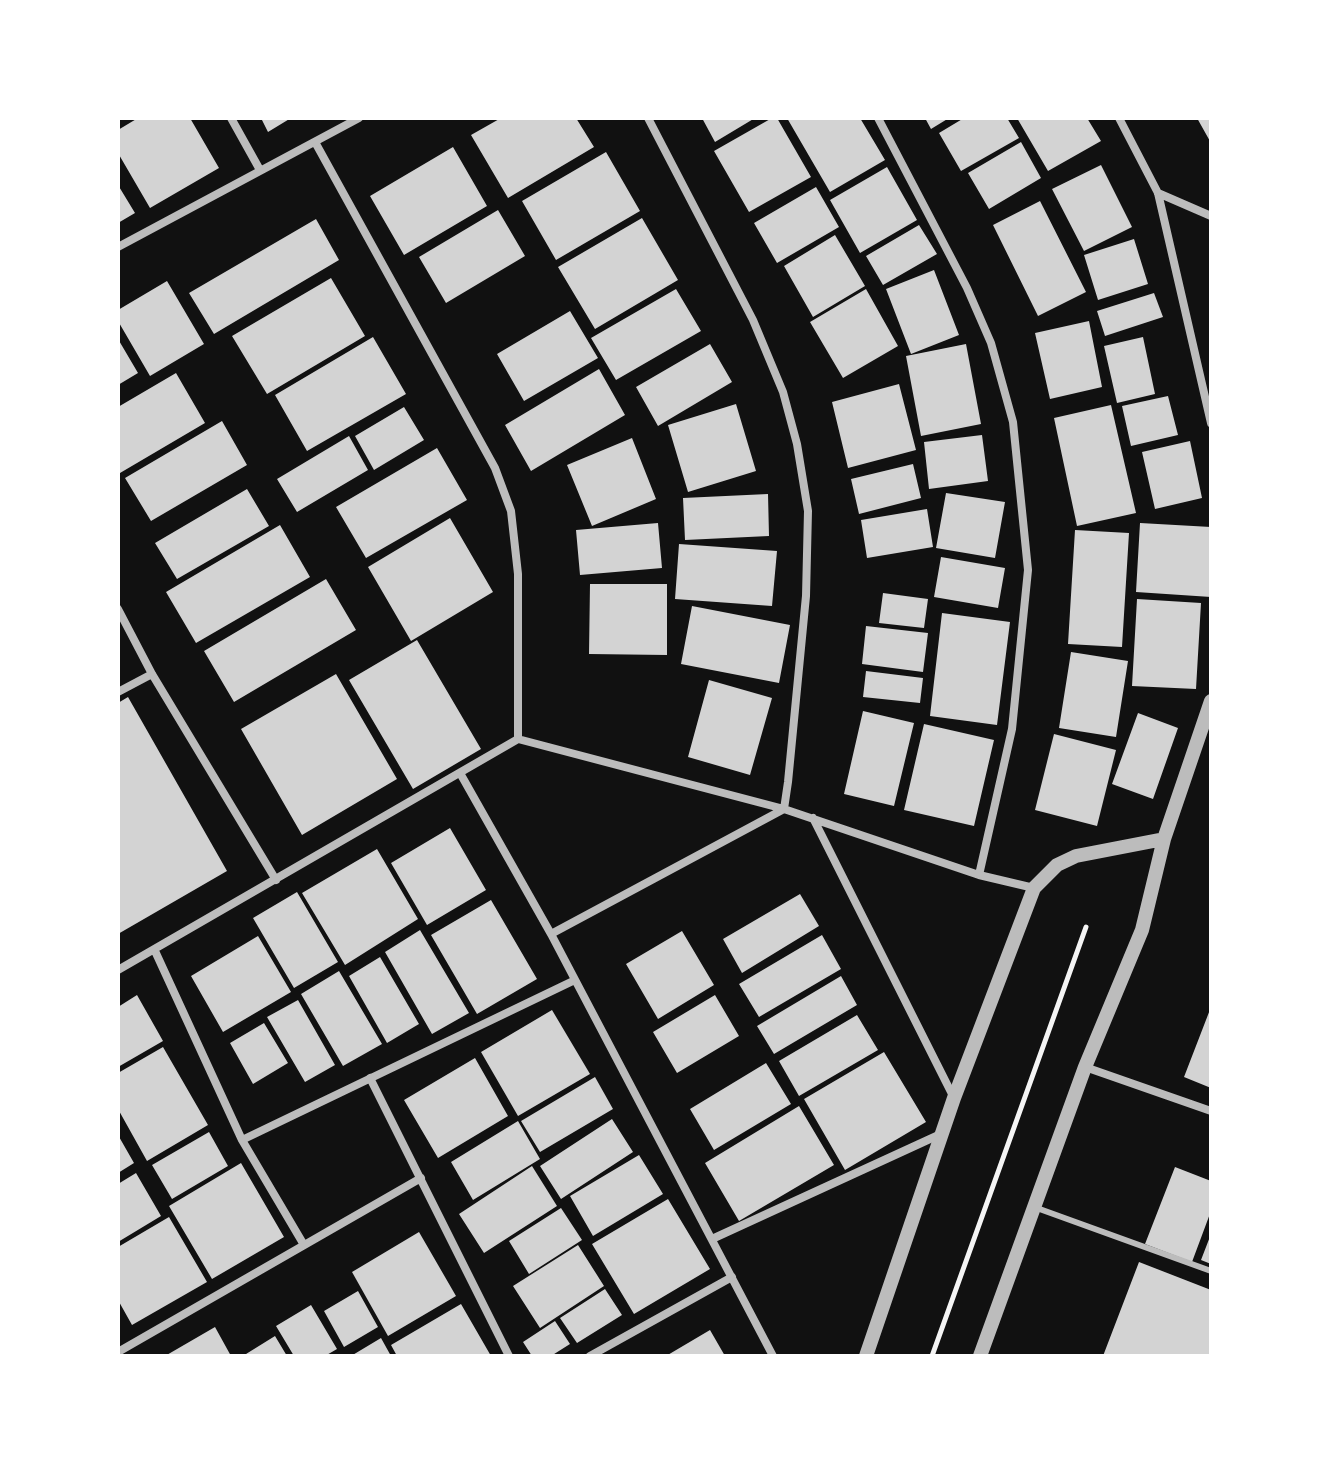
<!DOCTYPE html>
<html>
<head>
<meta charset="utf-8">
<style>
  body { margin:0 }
  #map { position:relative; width:1329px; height:1474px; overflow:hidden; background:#111; font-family:Montserrat,sans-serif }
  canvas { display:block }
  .frame { position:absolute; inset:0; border:120px solid #fff; pointer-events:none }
</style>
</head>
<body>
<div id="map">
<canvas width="1329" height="1474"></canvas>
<div class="frame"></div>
</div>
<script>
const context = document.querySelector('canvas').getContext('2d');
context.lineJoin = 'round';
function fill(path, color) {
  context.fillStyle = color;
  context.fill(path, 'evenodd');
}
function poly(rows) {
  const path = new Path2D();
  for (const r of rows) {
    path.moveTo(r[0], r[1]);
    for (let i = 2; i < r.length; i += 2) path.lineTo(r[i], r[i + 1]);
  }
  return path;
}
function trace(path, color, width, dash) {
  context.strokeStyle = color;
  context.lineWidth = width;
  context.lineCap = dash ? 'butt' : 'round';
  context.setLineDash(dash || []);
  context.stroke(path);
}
fill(poly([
  [138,118,190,118,219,168,150,208,118,153,118,130],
  [261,118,291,118,268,132],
  [501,118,576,118,594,147,508,198,471,135],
  [702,118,755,118,715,142],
  [772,118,777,118,811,177,749,212,714,151],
  [787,118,860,118,885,160,830,192],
  [925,118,949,118,931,129],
  [964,118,1007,118,1019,138,961,171,939,133],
  [1017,118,1087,118,1101,141,1048,171],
  [1197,118,1211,118,1211,143],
  [1021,142,1041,178,989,209,968,173],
  [453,147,487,206,404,255,370,196],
  [606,152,640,211,556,260,522,201],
  [1101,165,1132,227,1084,251,1052,189],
  [887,167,917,220,860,253,830,200],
  [118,185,135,213,118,223],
  [816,187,839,227,777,263,754,223],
  [1040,201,1086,292,1038,316,993,225],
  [498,210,525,256,446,303,419,257],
  [642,218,678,280,595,329,558,267],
  [316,219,339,260,214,334,189,293],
  [919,225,937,254,883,285,866,256],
  [835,235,865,286,813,317,784,266],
  [1134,239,1148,284,1098,300,1084,255],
  [934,270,959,335,911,354,886,289],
  [331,278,365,336,267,394,232,336],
  [167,281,204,344,150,376,118,321,118,310],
  [676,289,701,331,616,380,591,338],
  [866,289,898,346,843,378,810,322],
  [1154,293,1163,317,1105,336,1097,311],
  [570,311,598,358,524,401,497,354],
  [1089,321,1102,387,1050,399,1035,333],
  [373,337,406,394,307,451,275,395],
  [1143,337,1155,394,1117,403,1104,346],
  [118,339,138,373,118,385],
  [710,344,732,382,658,426,636,387],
  [966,344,981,424,921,436,906,356],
  [599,369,625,415,531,471,505,425],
  [176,373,205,423,120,473,118,407],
  [899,384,916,450,848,468,832,402],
  [1168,396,1178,435,1131,446,1122,406],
  [736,404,756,471,688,492,668,425],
  [1111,405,1136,513,1077,526,1054,418],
  [404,407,424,440,374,470,355,436],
  [222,421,247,465,151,521,125,478],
  [982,435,988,481,929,489,924,442],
  [349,436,368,470,297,512,277,479],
  [632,438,656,499,592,526,567,465],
  [1190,441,1202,498,1155,509,1142,452],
  [437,448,467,500,366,558,336,507],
  [913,464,921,498,859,514,851,479],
  [247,489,269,526,177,579,155,543],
  [946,493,1005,502,995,558,936,548],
  [768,494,769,536,685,540,683,498],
  [927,509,933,547,867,558,861,520],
  [450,518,493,592,411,641,368,567],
  [658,523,662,568,580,575,576,530],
  [1140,523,1211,527,1211,597,1136,592],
  [280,525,310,577,196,643,166,592],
  [1075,530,1129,533,1122,647,1068,644],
  [679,544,777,551,772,606,675,599],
  [941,557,1005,568,998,608,934,597],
  [326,579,356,630,234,702,204,651],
  [590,584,667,584,667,655,589,654],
  [883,593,928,599,924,628,879,623],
  [1137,599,1201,603,1196,689,1132,686],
  [692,606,790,625,779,683,681,664],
  [942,613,1010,622,997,725,930,716],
  [866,626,928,633,923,672,862,664],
  [417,640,481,749,413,789,349,680],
  [1071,652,1128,661,1116,737,1059,728],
  [866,671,923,678,920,703,863,697],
  [336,674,397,779,302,835,241,729],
  [709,680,772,698,750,775,688,757],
  [128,697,227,871,118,934,118,703],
  [863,711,914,723,894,806,844,794],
  [1138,713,1178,728,1153,799,1112,784],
  [924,724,994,740,974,826,904,810],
  [1054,734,1116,750,1097,826,1035,810],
  [450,828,486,890,427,925,391,863],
  [377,849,418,919,345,965,302,893],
  [297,892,338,962,294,988,253,918],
  [800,894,819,926,742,973,723,939],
  [491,900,537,979,477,1014,431,935],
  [420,930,469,1013,432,1034,385,952],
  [682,931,714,985,658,1019,626,964],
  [822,935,841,969,759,1017,739,984],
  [258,936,291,992,223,1032,191,976],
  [380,957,419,1024,387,1043,349,976],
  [339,971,382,1044,343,1066,301,994],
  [841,976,857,1005,774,1054,757,1026],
  [137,995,163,1041,118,1067,118,1007],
  [715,995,739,1036,677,1073,653,1032],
  [298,1000,335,1065,305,1082,267,1017],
  [1211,1007,1211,1088,1184,1077],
  [552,1010,590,1074,518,1116,481,1052],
  [857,1015,878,1050,799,1096,779,1061],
  [264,1023,288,1063,253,1084,230,1043],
  [163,1047,208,1125,147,1161,118,1109,118,1073],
  [884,1052,926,1122,845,1170,804,1099],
  [475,1058,508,1116,438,1158,404,1100],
  [766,1063,791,1104,714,1150,690,1109],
  [595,1077,613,1109,540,1152,521,1121],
  [799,1106,834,1165,739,1221,705,1163],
  [612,1119,633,1152,561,1199,540,1166],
  [518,1121,540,1159,473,1200,451,1162],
  [209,1132,228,1166,172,1199,152,1165],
  [118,1135,134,1163,118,1173],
  [639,1155,663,1194,593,1236,570,1196],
  [241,1163,284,1237,212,1279,169,1206],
  [532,1166,557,1206,484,1253,459,1214],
  [1175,1167,1211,1181,1211,1211,1192,1262,1145,1244],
  [136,1173,161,1216,118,1242,118,1184],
  [668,1199,710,1269,634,1314,592,1244],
  [561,1208,582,1240,529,1274,509,1241],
  [169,1217,207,1282,132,1325,118,1300,118,1247],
  [419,1232,456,1296,388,1336,352,1272],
  [1211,1234,1211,1264,1201,1260],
  [578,1245,604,1286,540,1328,513,1286],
  [1139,1262,1211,1290,1211,1356,1103,1356],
  [605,1289,622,1315,577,1343,560,1318],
  [358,1291,378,1327,344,1347,324,1311],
  [461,1304,491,1356,397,1356,391,1345],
  [311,1305,337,1349,325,1356,294,1356,276,1326],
  [555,1321,570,1344,551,1356,532,1356,523,1342],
  [215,1327,231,1356,165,1356],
  [710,1330,725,1356,666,1356],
  [275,1336,287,1356,247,1356,246,1354],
  [381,1338,391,1356,351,1356]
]), '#d3d3d3');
trace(poly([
  [932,1356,1086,927]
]), '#f5f5f5', 5);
trace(poly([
  [1034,1207,1211,1271]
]), '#bcbcbc', 6);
trace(poly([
  [231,118,260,170],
  [878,118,967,288,991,343,1013,422,1028,570,1012,729,979,875],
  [1119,118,1158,193,1211,423],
  [315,142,495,468,511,511,518,574,518,739],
  [1158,193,1211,216],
  [118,247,359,118],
  [118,609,152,674,276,880],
  [118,692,152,674],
  [518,739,784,809,979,875,1034,888],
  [460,773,551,934,773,1356],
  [813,818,953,1096],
  [551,934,784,809,788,782,806,596,808,511,797,444,783,392,753,320,648,118],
  [155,951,242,1140,304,1245],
  [118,970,518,739],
  [1085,1067,1211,1111],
  [370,1078,509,1356],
  [242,1140,575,980],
  [712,1239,943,1133],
  [118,1352,421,1178],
  [590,1356,732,1277]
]), '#bcbcbc', 8);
trace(poly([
  [866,1356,954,1098,1034,888,1057,865,1076,856,1164,839],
  [980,1356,1085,1067,1142,930,1164,839,1211,701]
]), '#bcbcbc', 14);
</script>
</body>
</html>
